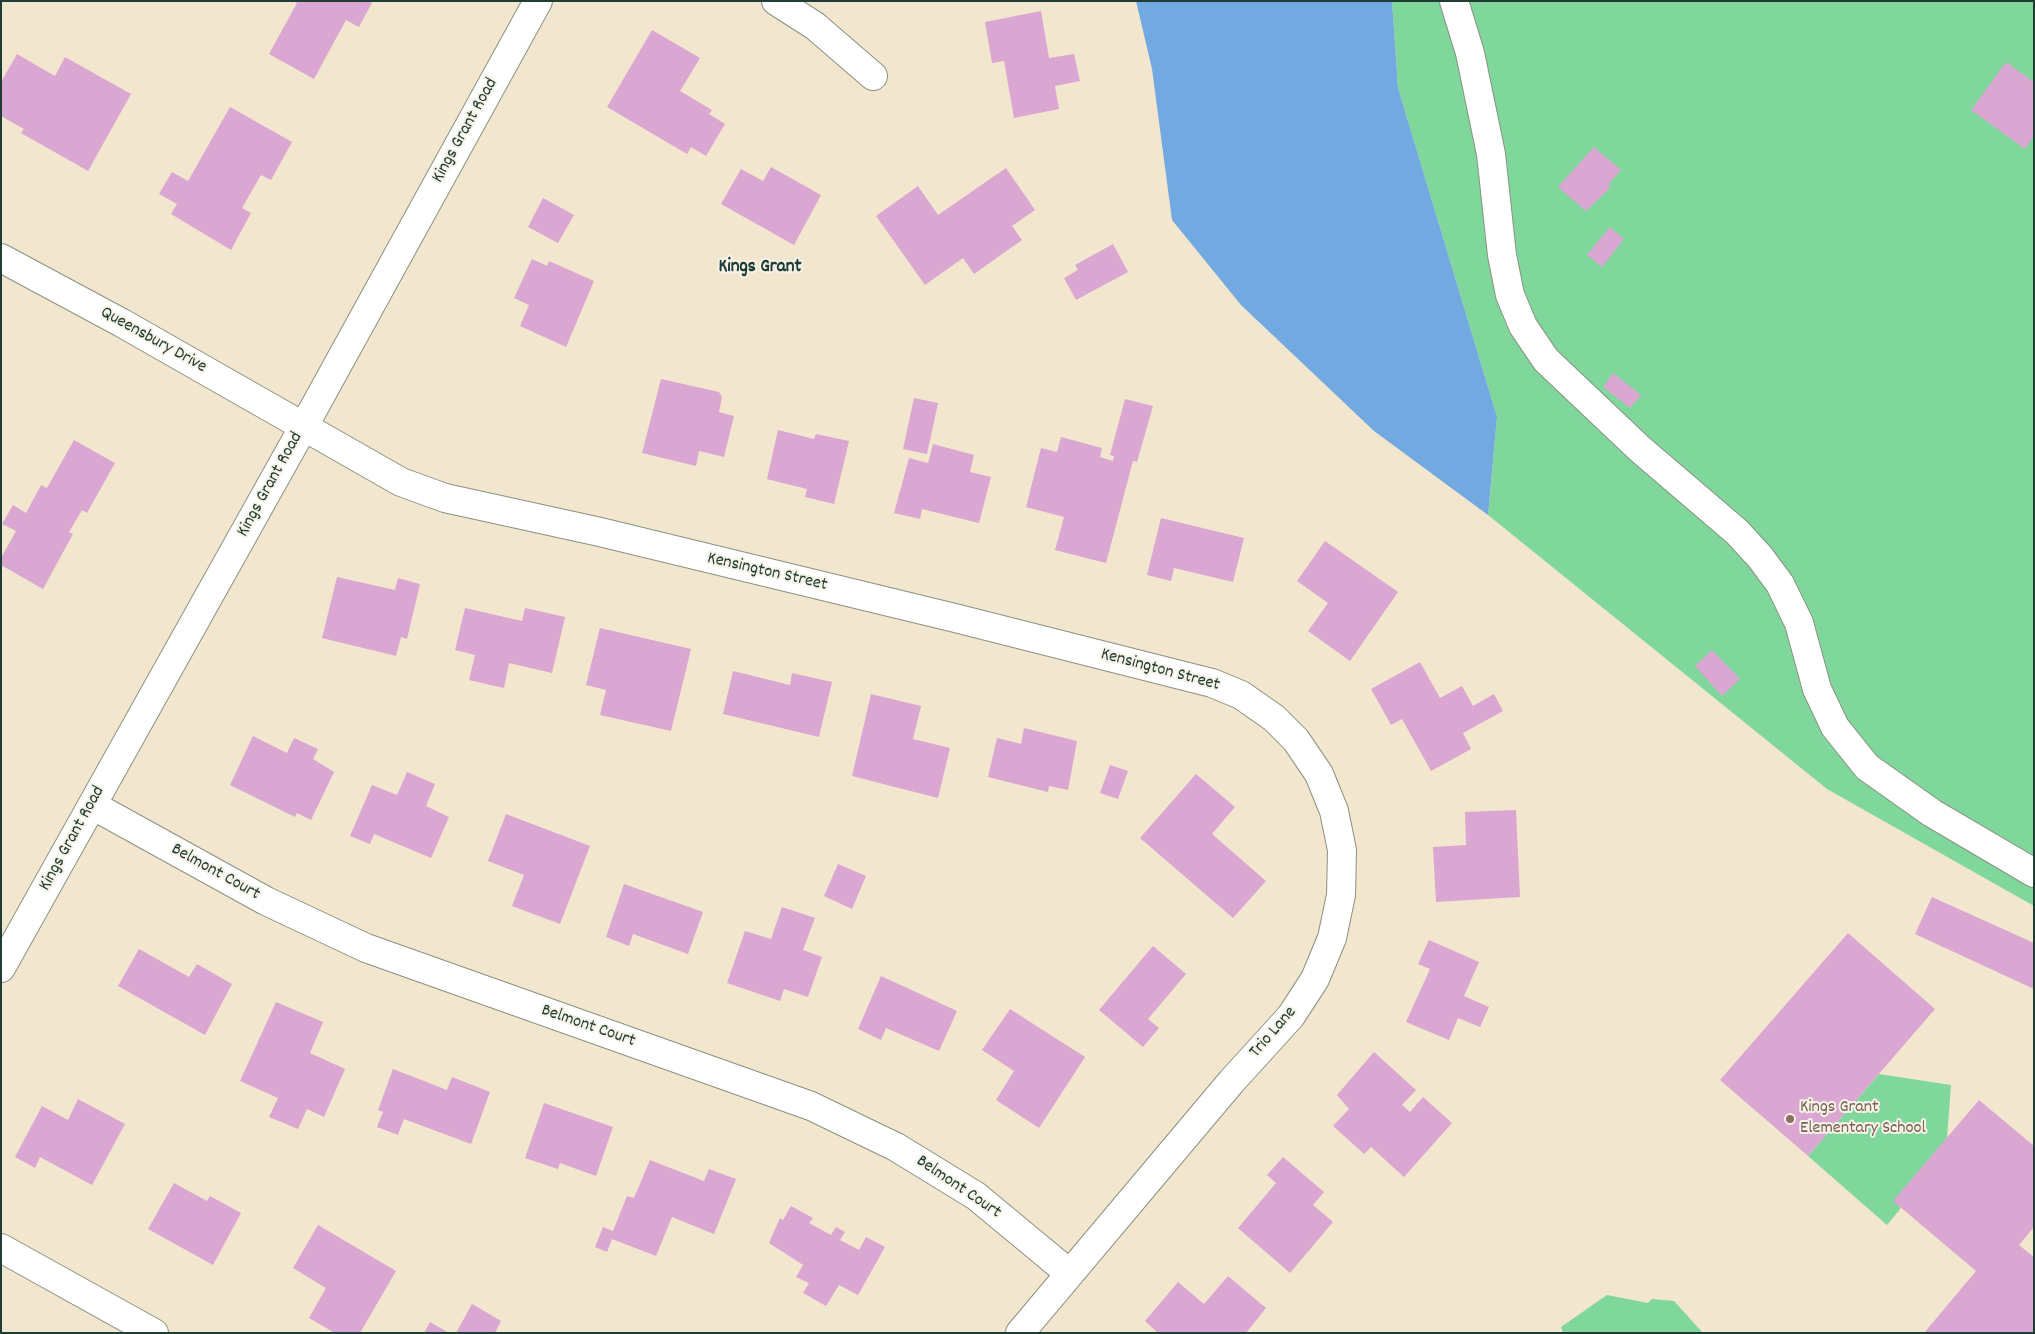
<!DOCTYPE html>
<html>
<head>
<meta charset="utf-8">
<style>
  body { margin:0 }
  #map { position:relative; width:2035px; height:1334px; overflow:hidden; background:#f3e6ce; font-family:Dekko,sans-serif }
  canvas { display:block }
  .frame { position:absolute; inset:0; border:2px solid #1f3d34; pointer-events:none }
</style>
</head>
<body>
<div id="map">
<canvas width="2035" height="1334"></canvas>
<div class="frame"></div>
</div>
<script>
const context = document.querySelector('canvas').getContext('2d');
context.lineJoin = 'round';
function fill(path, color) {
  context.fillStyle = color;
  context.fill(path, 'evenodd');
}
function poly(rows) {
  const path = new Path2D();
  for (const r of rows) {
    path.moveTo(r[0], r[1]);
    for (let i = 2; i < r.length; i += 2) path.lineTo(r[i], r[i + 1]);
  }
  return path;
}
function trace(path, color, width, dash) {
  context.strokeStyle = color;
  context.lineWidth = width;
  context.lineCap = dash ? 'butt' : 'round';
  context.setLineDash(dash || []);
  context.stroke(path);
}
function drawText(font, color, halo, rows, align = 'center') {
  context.font = font + ' Dekko,sans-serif';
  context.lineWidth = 4;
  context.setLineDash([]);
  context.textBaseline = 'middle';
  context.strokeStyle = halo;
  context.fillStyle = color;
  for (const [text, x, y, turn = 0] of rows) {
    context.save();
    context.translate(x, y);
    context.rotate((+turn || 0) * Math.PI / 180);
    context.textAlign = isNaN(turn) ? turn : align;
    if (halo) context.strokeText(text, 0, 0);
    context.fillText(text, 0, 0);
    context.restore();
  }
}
fill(poly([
  [1392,1,2034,1,2034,906,1827,789,1488,515,1497,417,1398,88],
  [1879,1074,1951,1085,1947,1138,1894,1201,1901,1208,1887,1225,1808,1156],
  [1607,1295,1648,1303,1652,1299,1674,1301,1703,1333,1563,1333,1561,1327]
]), '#80d79b');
fill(poly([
  [1136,1,1392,1,1398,88,1497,417,1488,515,1374,431,1241,305,1172,220,1152,69]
]), '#71a9e0');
fill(poly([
  [293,1,373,1,359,27,346,20,314,79,269,54,297,3],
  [1041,11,1049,58,1074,54,1080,81,1055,86,1059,109,1014,118,1004,61,992,63,985,22],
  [652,30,700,58,680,91,712,110,709,114,725,124,706,156,691,147,687,154,607,107],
  [17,54,55,76,65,57,131,94,88,171,21,133,24,129,1,116,1,82],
  [2006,62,2034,82,2034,136,2025,149,1971,110],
  [230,107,292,142,271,180,261,175,242,208,251,213,231,250,171,214,177,204,159,194,172,172,188,181],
  [1594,147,1621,170,1608,185,1611,187,1586,211,1558,187],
  [771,167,821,195,794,245,721,204,741,169,763,181],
  [1006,168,1035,210,1012,226,1022,240,974,274,963,258,925,285,876,216,918,186,938,215],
  [543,198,574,215,558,243,528,227],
  [1610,227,1624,239,1602,267,1587,255],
  [1113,244,1128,272,1076,300,1064,278,1078,270,1075,265],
  [532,259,547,266,549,261,594,281,566,347,520,326,529,305,514,298],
  [1613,373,1641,395,1630,408,1603,387],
  [661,379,719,392,722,397,719,412,734,416,724,457,699,451,696,466,642,453],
  [914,398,938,403,927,454,903,449],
  [1125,399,1153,406,1137,462,1133,461,1106,563,1055,550,1064,517,1026,507,1041,448,1057,452,1061,437,1102,448,1100,457,1113,461,1114,456,1110,455],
  [778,430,814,439,816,434,849,441,834,504,805,497,807,489,767,479],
  [74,440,115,463,87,513,82,510,69,532,73,534,43,589,1,565,1,558,16,531,2,524,13,505,26,513,41,485,47,488],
  [933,444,974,455,970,472,991,477,979,523,922,509,920,519,894,513,909,458,928,463],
  [1161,518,1244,538,1233,582,1174,568,1171,581,1147,575],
  [1325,541,1398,592,1350,661,1308,631,1328,603,1297,581],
  [337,577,395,590,398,578,420,584,407,639,401,637,396,656,322,638],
  [465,608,522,621,525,608,565,617,552,673,509,663,504,688,469,680,475,655,455,650],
  [600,628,691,649,671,731,600,715,606,690,586,685],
  [1712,650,1740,679,1722,696,1695,666],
  [1420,662,1440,698,1462,686,1473,706,1494,694,1503,711,1463,733,1471,749,1431,771,1402,719,1391,725,1371,689],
  [733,671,790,685,792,673,832,682,819,737,723,714],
  [871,694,921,706,913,739,950,748,938,798,852,776],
  [1024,728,1077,741,1068,790,1049,786,1048,792,988,777,997,738,1021,744],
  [253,736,287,753,294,738,318,749,313,759,334,772,311,820,297,813,295,817,230,785],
  [1110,765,1128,771,1118,799,1100,793],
  [407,772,435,784,426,806,449,817,431,858,374,834,370,844,350,836,372,785,397,795],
  [1196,774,1235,807,1212,834,1266,881,1233,918,1140,838],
  [1516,810,1520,897,1436,902,1433,847,1466,845,1465,812],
  [506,814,590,846,560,924,512,906,524,875,488,861],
  [838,864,866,876,852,909,824,896],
  [624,884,703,912,688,954,633,934,629,946,606,937],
  [1932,897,2034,943,2034,989,1915,934],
  [782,907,815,918,803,950,822,957,808,997,784,989,780,1001,727,983,745,931,771,939],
  [1848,933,1935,1009,1808,1156,1720,1080],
  [1429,940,1479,962,1464,996,1489,1007,1480,1027,1458,1018,1449,1040,1406,1022,1430,969,1418,964],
  [1153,946,1186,974,1148,1019,1159,1028,1143,1047,1099,1010],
  [139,949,189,977,197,964,232,984,205,1035,118,986],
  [881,976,957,1011,939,1051,886,1028,881,1040,858,1029],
  [276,1002,323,1022,310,1053,345,1069,324,1117,307,1109,298,1129,269,1117,278,1098,240,1081],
  [1010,1009,1085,1057,1039,1128,996,1100,1014,1071,982,1050],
  [1374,1052,1416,1090,1402,1105,1410,1112,1423,1097,1452,1123,1404,1177,1371,1147,1364,1154,1333,1126,1349,1109,1337,1095],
  [393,1069,447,1090,452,1077,490,1092,471,1144,404,1119,398,1135,377,1127,383,1112,378,1110],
  [78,1099,125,1124,92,1185,40,1157,35,1168,15,1157,42,1106,68,1120],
  [1979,1100,2034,1146,2034,1227,2019,1245,2034,1257,2034,1333,1924,1333,1976,1271,1893,1201],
  [544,1103,613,1127,596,1176,560,1163,558,1169,525,1158],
  [1283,1157,1324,1192,1313,1205,1333,1222,1290,1273,1238,1228,1276,1183,1267,1175],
  [650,1160,704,1181,709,1169,736,1179,714,1234,672,1217,656,1256,612,1239,607,1252,595,1247,603,1227,613,1231,627,1196,634,1198],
  [174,1183,207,1201,210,1196,241,1213,213,1265,148,1229],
  [791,1206,813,1218,809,1223,831,1235,836,1227,845,1232,840,1240,859,1250,866,1237,885,1247,858,1295,839,1285,826,1306,803,1293,809,1283,796,1277,803,1265,769,1243,780,1218,783,1220],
  [318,1225,396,1271,360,1333,335,1333,309,1318,326,1288,293,1268],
  [1228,1276,1266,1308,1246,1333,1158,1333,1145,1321,1178,1282,1204,1304],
  [472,1304,501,1321,495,1333,456,1333],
  [430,1322,449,1333,424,1333]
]), '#d9a7d2');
const minor = poly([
  [776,1,815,26,873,76],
  [1454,1,1470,53,1491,154,1502,255,1510,295,1523,326,1546,360,1640,449,1737,532,1760,557,1780,584,1799,623,1817,689,1835,727,1867,767,1932,813,2034,873],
  [1,258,122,323,401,482,445,498,600,532,955,618,1212,683,1241,695,1274,718,1296,740,1319,774,1334,811,1342,850,1341,895,1332,938,1315,979,1291,1016,1231,1082,1020,1333],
  [92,805,266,901,366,948,811,1106,896,1147,976,1196,1069,1273],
  [1,968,304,426,538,1],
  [1,1248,154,1333]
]);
trace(minor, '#899281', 30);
trace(minor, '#fff', 28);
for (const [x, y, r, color] of [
  [1790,1119,5,"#8d6e63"]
]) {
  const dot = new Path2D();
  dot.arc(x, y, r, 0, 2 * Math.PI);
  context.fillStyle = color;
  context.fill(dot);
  trace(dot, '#f7f3e8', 2);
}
drawText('18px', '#1f3d34', '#f7f3e8', [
  ["Kings Grant Road",466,131,-61],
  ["Queensbury Drive",153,341,29],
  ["Kings Grant Road",271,485,-61],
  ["Kensington Street",767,573,13],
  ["Kensington Street",1160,671,15],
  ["Kings Grant Road",73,839,-61],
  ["Belmont Court",215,873,29],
  ["Belmont Court",588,1027,19],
  ["Trio Lane",1274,1033,-49],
  ["Belmont Court",958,1188,34]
]);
drawText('18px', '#785e54', '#f7f3e8', [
  ["Kings Grant",1800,1109],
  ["Elementary School",1800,1130]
], 'left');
drawText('bold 19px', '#1f3d34', '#f7f3e8', [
  ["Kings Grant",760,268]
]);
</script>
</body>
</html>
